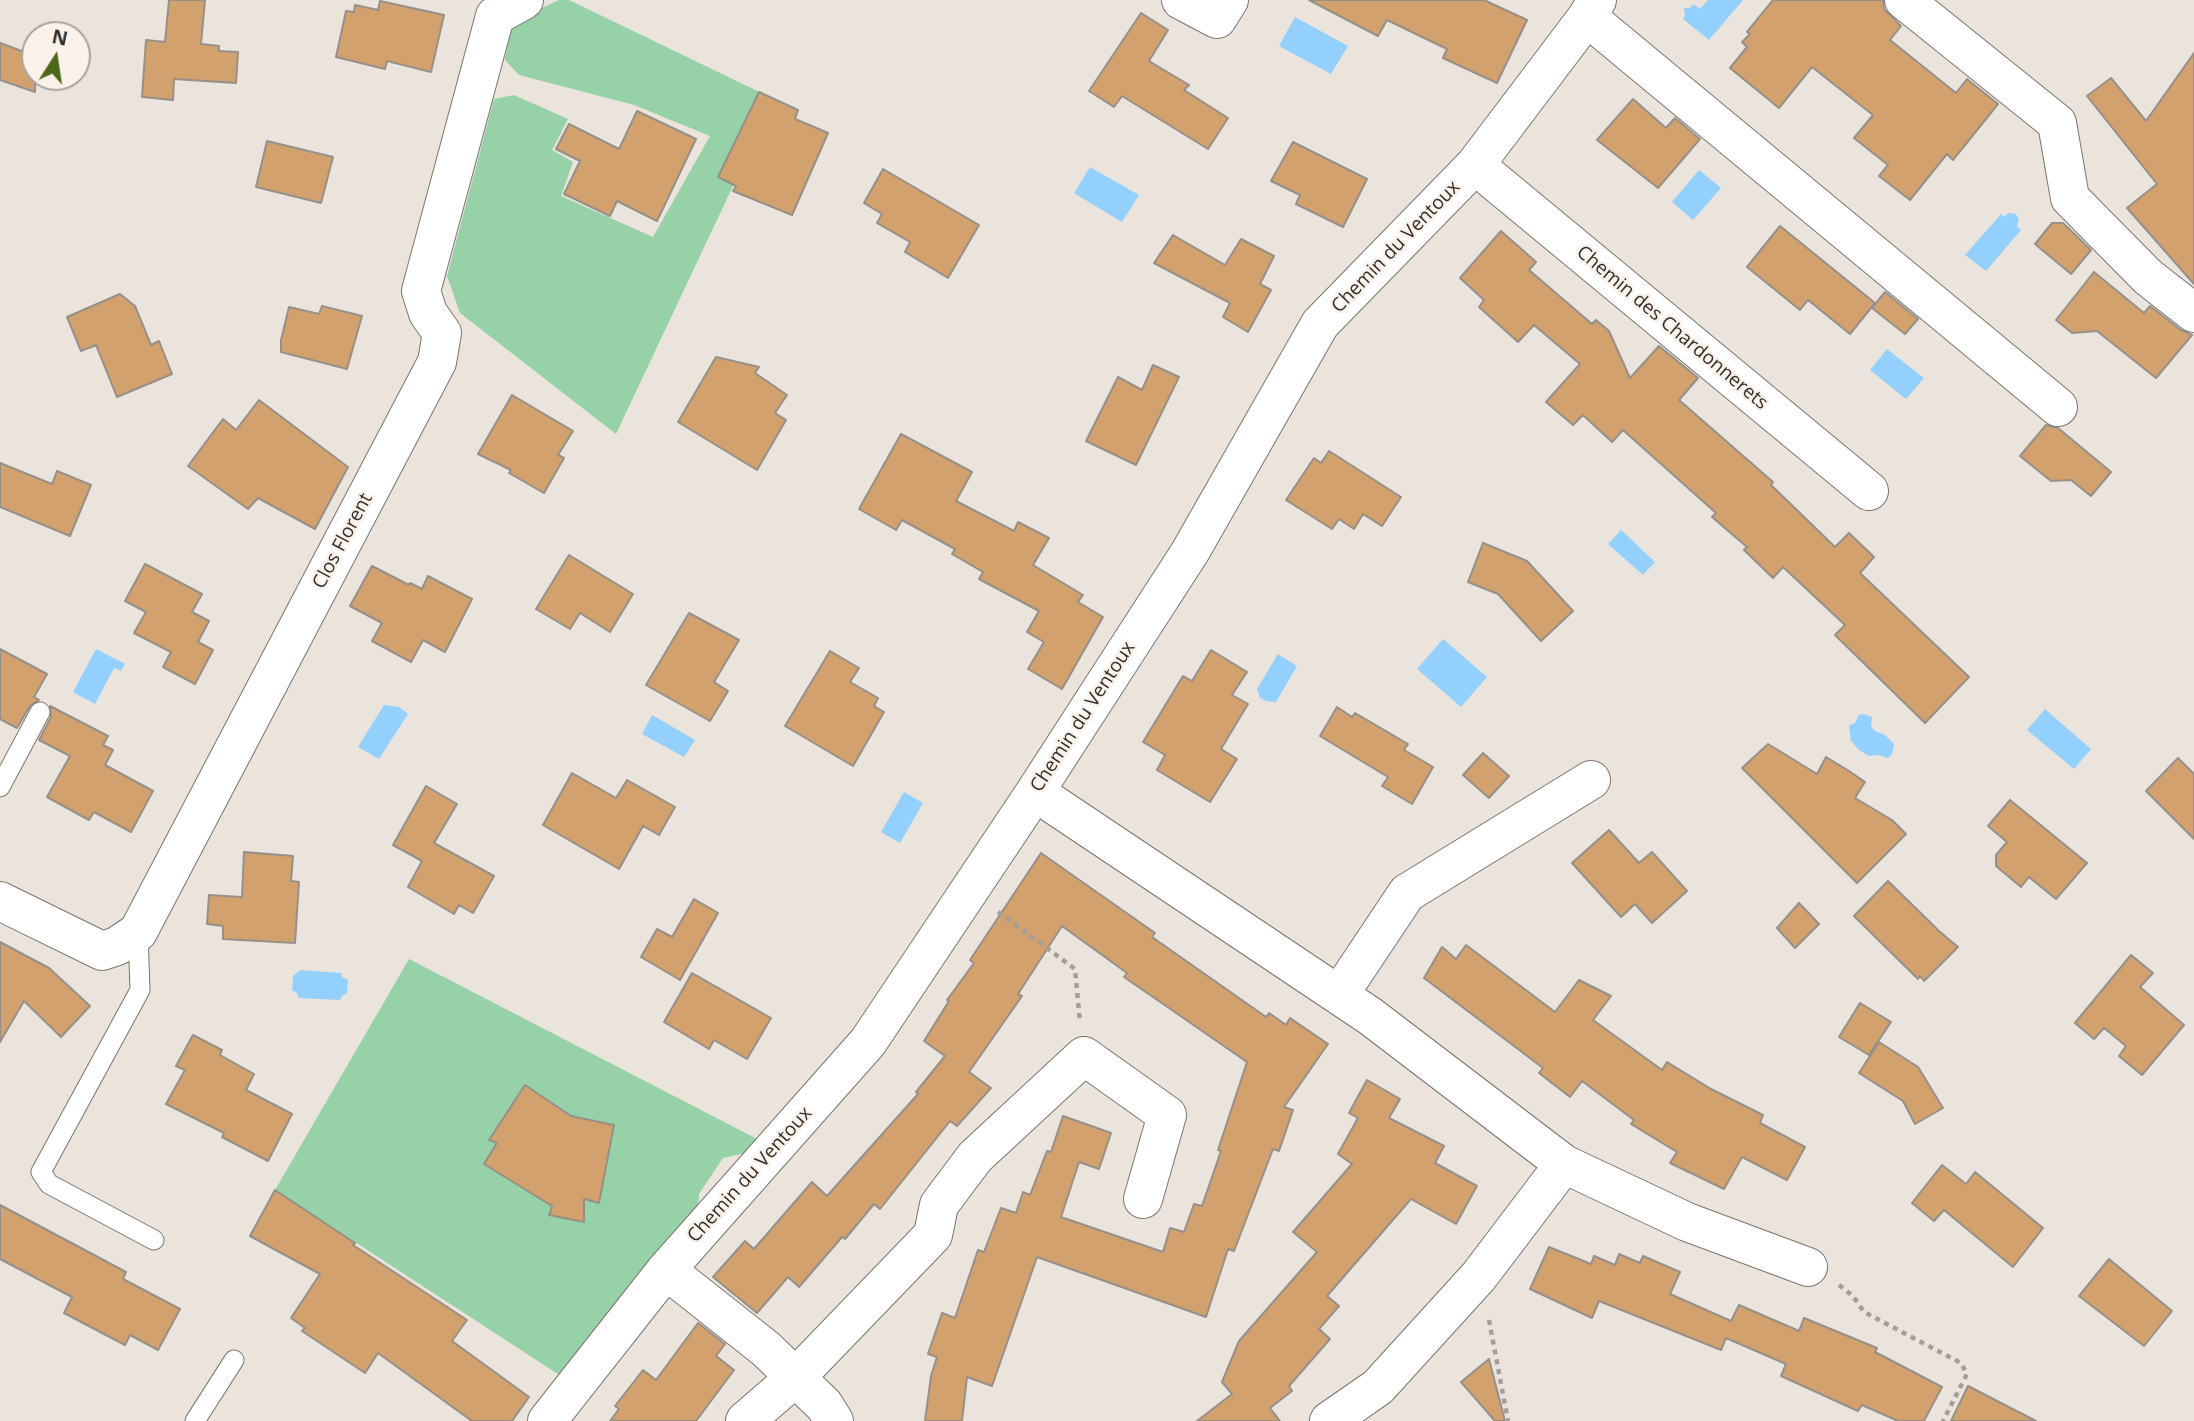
<!DOCTYPE html>
<html>
<head>
<meta charset="utf-8">
<style>
  body { margin:0 }
  #map { position:relative; width:2194px; height:1421px; overflow:hidden; background:#ebe4dc; font-family:"Open Sans",sans-serif }
  canvas { display:block }
  .north { position:absolute; left:21px; top:21px; width:70px; height:70px; box-sizing:border-box; background:#f9f1ea; border:2px solid #a9a39e; border-radius:50%; rotate:12deg; font-size:19px; font-weight:700; line-height:28px; text-align:center; color:#312e2c }
  .north::after { content:''; display:block; margin:auto; width:24px; height:32px; background:#4b681b; clip-path:polygon(50% 0,100% 100%,50% 72%,0 100%) }
</style>
</head>
<body>
<div id="map">
<canvas width="2194" height="1421"></canvas>
<div class="north">N</div>
</div>
<script>
const context = document.querySelector('canvas').getContext('2d');
context.lineJoin = 'round';
function fill(path, color) {
  context.fillStyle = color;
  context.fill(path, 'evenodd');
}
function poly(rows) {
  const path = new Path2D();
  for (const r of rows) {
    path.moveTo(r[0], r[1]);
    for (let i = 2; i < r.length; i += 2) path.lineTo(r[i], r[i + 1]);
  }
  return path;
}
function trace(path, color, width, dash) {
  context.strokeStyle = color;
  context.lineWidth = width;
  context.lineCap = dash ? 'butt' : 'round';
  context.setLineDash(dash || []);
  context.stroke(path);
}
function drawText(font, color, halo, rows, align = 'center') {
  context.font = font + ' "Open Sans",sans-serif';
  context.lineWidth = 5;
  context.setLineDash([]);
  context.textBaseline = 'middle';
  context.strokeStyle = halo;
  context.fillStyle = color;
  for (const [text, x, y, turn = 0] of rows) {
    context.save();
    context.translate(x, y);
    context.rotate((+turn || 0) * Math.PI / 180);
    context.textAlign = isNaN(turn) ? turn : align;
    if (halo) context.strokeText(text, 0, 0);
    context.fillText(text, 0, 0);
    context.restore();
  }
}
fill(poly([
  [559,0,569,0,774,99,616,434,460,313,447,276,494,99,514,95,568,119,552,150,573,162,561,196,653,237,710,136,634,105,519,75,505,60,512,22],
  [409,959,761,1141,750,1152,723,1158,699,1194,698,1215,564,1378,275,1190]
]), '#97d1a8');
fill(poly([
  [1708,0,1743,0,1709,40,1683,19,1685,15,1684,8,1690,8,1694,4,1700,9],
  [1295,17,1348,46,1331,74,1279,46],
  [1090,167,1139,195,1122,222,1074,193],
  [1699,170,1721,188,1693,220,1672,202],
  [2008,213,2016,214,2019,220,2017,226,2021,230,1986,271,1965,255,2001,214,2004,217],
  [1887,349,1924,378,1906,399,1870,370],
  [1621,530,1655,562,1643,575,1608,544],
  [1443,639,1487,677,1461,707,1417,669],
  [96,649,125,664,121,671,114,668,95,704,73,692],
  [1278,654,1297,666,1276,702,1266,701,1260,698,1257,689],
  [384,705,399,707,408,714,379,759,358,747],
  [2045,709,2091,749,2074,769,2027,730],
  [1864,714,1872,717,1871,726,1875,731,1885,735,1894,744,1892,754,1888,758,1879,755,1869,756,1859,750,1851,741,1849,726,1856,722,1858,715],
  [652,715,695,740,684,757,642,734],
  [904,792,923,803,900,843,881,832],
  [301,970,341,973,342,977,348,980,347,993,342,996,340,1000,299,998,297,993,292,990,293,976]
]), '#93d0fd');
const building = poly([
  [169,0,205,0,201,44,219,46,219,51,238,52,236,83,174,79,173,100,142,97,146,40,165,42,169,0],
  [1309,0,1484,0,1527,20,1497,83,1443,58,1447,49,1387,20,1378,36,1309,0],
  [1773,0,1883,0,1884,9,1901,26,1890,40,1956,93,1967,79,1998,104,1953,160,1947,154,1910,200,1879,176,1888,165,1854,138,1873,115,1812,67,1779,108,1730,68,1747,47,1742,42,1750,34,1747,32,1773,0],
  [380,1,444,15,431,72,387,61,385,69,336,57,346,11,354,12,355,5,378,10,380,1],
  [1141,13,1168,30,1149,61,1189,85,1184,90,1228,118,1208,149,1122,96,1114,107,1089,91,1141,13],
  [0,43,35,56,35,92,0,80,0,43],
  [2194,53,2194,284,2127,208,2157,184,2087,96,2111,78,2146,121,2194,53],
  [759,92,798,110,795,119,828,133,792,215,733,191,736,186,718,177,759,92],
  [1633,99,1666,128,1675,118,1700,139,1658,188,1597,140,1633,99],
  [637,111,696,139,657,221,617,201,610,216,564,194,580,161,556,149,569,124,619,149,637,111],
  [267,141,333,157,321,203,256,187,267,141],
  [1293,142,1367,179,1343,227,1296,204,1300,195,1271,181,1293,142],
  [883,169,979,225,948,278,905,252,910,242,877,223,882,214,864,203,883,169],
  [2052,223,2063,223,2091,250,2071,274,2035,244,2052,223],
  [1780,226,1875,303,1850,334,1808,300,1800,310,1747,267,1780,226],
  [1501,231,1536,262,1529,270,1592,324,1596,320,1609,331,1630,378,1659,346,1698,378,1679,400,1773,482,1771,485,1835,547,1849,533,1874,557,1860,573,1969,677,1925,723,1835,635,1845,625,1783,567,1773,578,1744,550,1747,547,1712,517,1716,513,1623,430,1612,442,1583,415,1573,425,1546,402,1580,364,1534,325,1518,342,1479,307,1484,300,1460,278,1501,231],
  [1173,235,1225,265,1241,239,1274,256,1260,284,1271,290,1248,332,1223,317,1230,303,1154,263,1173,235],
  [2094,272,2144,313,2150,306,2181,330,2192,335,2156,378,2097,331,2072,333,2056,320,2094,272],
  [1885,292,1918,319,1905,334,1872,308,1885,292],
  [120,294,135,306,151,345,159,341,172,374,117,397,96,345,81,351,67,317,120,294],
  [322,306,362,316,347,369,281,352,281,340,289,307,319,314,322,306],
  [716,357,759,367,755,373,787,395,775,413,786,420,757,470,678,422,716,357],
  [1153,365,1179,377,1136,465,1086,441,1118,377,1142,390,1153,365],
  [512,395,573,431,558,455,564,458,544,493,509,473,511,470,478,454,512,395],
  [259,400,348,467,315,529,258,498,248,509,188,466,223,419,236,430,259,400],
  [2046,425,2058,428,2111,472,2091,496,2071,480,2051,481,2020,456,2046,425],
  [901,434,972,472,956,501,1014,531,1018,522,1049,538,1033,565,1083,595,1078,602,1103,617,1062,689,1028,669,1044,642,1027,632,1039,611,979,579,983,572,952,554,955,549,902,520,896,530,859,509,901,434],
  [1329,451,1401,497,1382,526,1363,514,1354,529,1339,519,1332,529,1286,500,1314,458,1321,463,1329,451],
  [0,463,52,484,57,471,91,485,70,536,0,507,0,463],
  [1483,543,1527,561,1573,611,1541,641,1498,594,1468,582,1483,543],
  [569,555,633,594,610,632,580,613,570,629,536,609,569,555],
  [145,564,202,594,192,612,209,621,198,642,213,650,195,684,163,667,171,652,134,633,146,612,125,601,145,564],
  [372,566,409,585,410,583,422,589,428,576,472,599,445,652,423,640,411,662,372,641,382,623,350,606,372,566],
  [689,613,739,640,714,682,728,691,710,721,646,685,689,613],
  [0,649,47,674,34,697,39,700,30,706,17,728,0,719,0,649],
  [1211,650,1247,672,1232,695,1248,704,1221,749,1237,759,1210,802,1157,770,1165,755,1143,742,1183,676,1192,681,1211,650],
  [830,651,859,668,850,682,878,698,874,706,884,712,853,766,785,726,830,651],
  [50,706,108,736,103,745,113,750,105,765,153,791,131,832,94,812,89,820,47,797,70,756,39,740,51,717,50,706],
  [1337,707,1352,717,1355,713,1408,744,1404,750,1433,767,1412,804,1382,786,1388,777,1320,736,1337,707],
  [1768,744,1817,774,1826,757,1849,771,1865,782,1855,798,1892,820,1906,834,1857,883,1742,768,1768,744],
  [1483,753,1509,776,1489,798,1463,775,1483,753],
  [2178,758,2194,774,2194,839,2146,791,2178,758],
  [572,773,616,798,627,780,675,807,659,835,643,826,619,869,543,825,572,773],
  [426,786,457,804,434,843,494,876,473,913,459,905,454,914,408,887,422,861,393,845,426,786],
  [2010,800,2087,863,2056,899,2029,877,2021,887,1996,866,1996,855,2007,842,1988,826,2010,800],
  [1609,830,1639,863,1652,852,1687,891,1652,923,1635,904,1621,917,1572,863,1609,830],
  [244,852,293,856,291,881,299,882,295,943,223,939,223,926,207,924,209,895,242,897,244,852],
  [1041,853,1155,933,1152,937,1266,1017,1269,1013,1286,1025,1290,1018,1328,1044,1284,1107,1293,1110,1279,1151,1273,1149,1234,1251,1228,1249,1206,1317,1037,1257,992,1386,967,1377,962,1421,925,1421,931,1376,937,1357,928,1354,942,1313,955,1318,978,1250,984,1252,1001,1208,1016,1213,1023,1192,1030,1195,1047,1151,1051,1152,1063,1116,1111,1133,1099,1169,1079,1162,1061,1217,1163,1252,1170,1228,1184,1232,1194,1204,1202,1206,1221,1151,1218,1150,1247,1062,1124,977,1127,973,1062,926,1018,994,1022,996,969,1072,991,1088,957,1126,950,1121,880,1209,874,1204,845,1239,842,1237,799,1287,788,1277,757,1313,713,1277,745,1241,754,1249,812,1182,827,1196,918,1094,916,1092,945,1056,924,1041,949,1001,947,1000,974,963,970,960,1041,853],
  [1888,881,1939,931,1958,947,1924,981,1920,976,1918,979,1854,916,1888,881],
  [694,899,718,913,680,980,641,957,657,929,672,937,694,899],
  [1799,903,1819,924,1795,948,1777,928,1799,903],
  [0,942,49,968,90,1006,61,1037,24,1001,0,1042,0,942],
  [1466,945,1555,1012,1579,980,1611,996,1593,1020,1662,1070,1667,1062,1711,1089,1763,1115,1760,1123,1805,1147,1787,1180,1742,1157,1724,1189,1670,1163,1677,1152,1631,1124,1634,1120,1582,1081,1570,1097,1539,1073,1543,1068,1424,978,1442,947,1456,959,1466,945],
  [2131,955,2153,973,2140,987,2184,1025,2142,1075,2119,1056,2126,1046,2104,1028,2094,1039,2075,1023,2131,955],
  [692,973,771,1018,747,1059,714,1040,709,1049,664,1022,692,973],
  [1860,1003,1891,1022,1869,1055,1839,1037,1860,1003],
  [193,1035,222,1050,220,1055,254,1074,246,1090,292,1114,268,1161,222,1137,224,1133,166,1104,185,1070,176,1066,193,1035],
  [1879,1042,1918,1067,1943,1108,1915,1124,1903,1101,1859,1073,1879,1042],
  [1367,1080,1400,1099,1389,1118,1444,1146,1435,1163,1477,1186,1456,1224,1411,1199,1327,1296,1339,1306,1319,1329,1330,1339,1289,1386,1292,1391,1270,1408,1280,1421,1197,1421,1232,1394,1222,1382,1239,1341,1317,1252,1293,1232,1352,1164,1338,1154,1358,1118,1349,1113,1367,1080],
  [525,1085,571,1116,614,1125,599,1203,584,1199,584,1222,549,1215,552,1206,484,1164,497,1143,489,1140,525,1085],
  [1942,1165,1966,1184,1975,1172,2043,1228,2013,1267,1944,1210,1934,1221,1912,1203,1942,1165],
  [275,1190,355,1243,353,1245,467,1320,452,1341,529,1397,512,1421,472,1421,378,1353,365,1373,302,1331,305,1328,291,1318,320,1274,250,1236,275,1190],
  [0,1205,126,1272,123,1279,180,1309,158,1350,130,1335,125,1345,64,1313,72,1297,0,1259,0,1205],
  [1549,1247,1591,1264,1594,1256,1615,1265,1619,1254,1640,1263,1643,1256,1680,1272,1670,1294,1731,1321,1739,1305,1799,1331,1804,1318,1877,1348,1875,1352,1942,1387,1924,1421,1898,1421,1862,1405,1858,1411,1781,1376,1786,1364,1726,1338,1721,1350,1599,1301,1592,1318,1530,1289,1549,1247],
  [2109,1259,2172,1311,2144,1346,2079,1296,2109,1259],
  [698,1323,725,1344,716,1356,734,1370,696,1421,610,1421,619,1409,615,1406,643,1370,656,1380,698,1323],
  [1489,1359,1505,1421,1495,1421,1461,1382,1489,1359],
  [1968,1386,2036,1421,1951,1421,1968,1386]
]);
fill(building, '#d2a16e');
trace(building, '#969089', 2);
const service = poly([
  [0,787,40,712],
  [138,932,140,990,41,1172,49,1184,154,1240],
  [195,1421,234,1360]
]);
const minor = poly([
  [1181,0,1217,19,1229,0],
  [1904,0,2057,123,2070,198,2148,277,2194,313],
  [1587,17,2058,407],
  [1475,165,1869,491],
  [1035,792,1370,1016,1564,1164,1479,1276,1378,1387,1329,1421],
  [0,901,102,951,117,946,138,932,437,362,442,333,428,313,421,291,495,16,524,0],
  [1339,995,1407,893,1591,780],
  [1564,1164,1687,1222,1808,1267],
  [666,1270,766,1349,824,1405,834,1421],
  [547,1421,666,1270,868,1042,1035,792,1190,552,1320,324,1475,165,1587,17,1597,0],
  [745,1421,796,1377,933,1235,939,1205,975,1157,1084,1056,1167,1115,1143,1199]
]);
trace(service, '#7c756e', 21);
trace(minor, '#7c756e', 40);
trace(poly([
  [998,912,1075,969,1080,1022],
  [1839,1285,1853,1296,1864,1312,1961,1363,1967,1374,1943,1421],
  [1489,1320,1508,1421]
]), '#a49e98', 4.5, [5, 5]);
trace(service, '#fff', 19);
trace(minor, '#fff', 38);
drawText('19px', '#312e2c', '#f9f1ea', [
  ["Chemin du Ventoux",1396,247,-46],
  ["Chemin des Chardonnerets",1672,328,40],
  ["Clos Florent",343,541,-62],
  ["Chemin du Ventoux",1083,717,-57],
  ["Chemin du Ventoux",750,1175,-48]
]);
</script>
</body>
</html>
